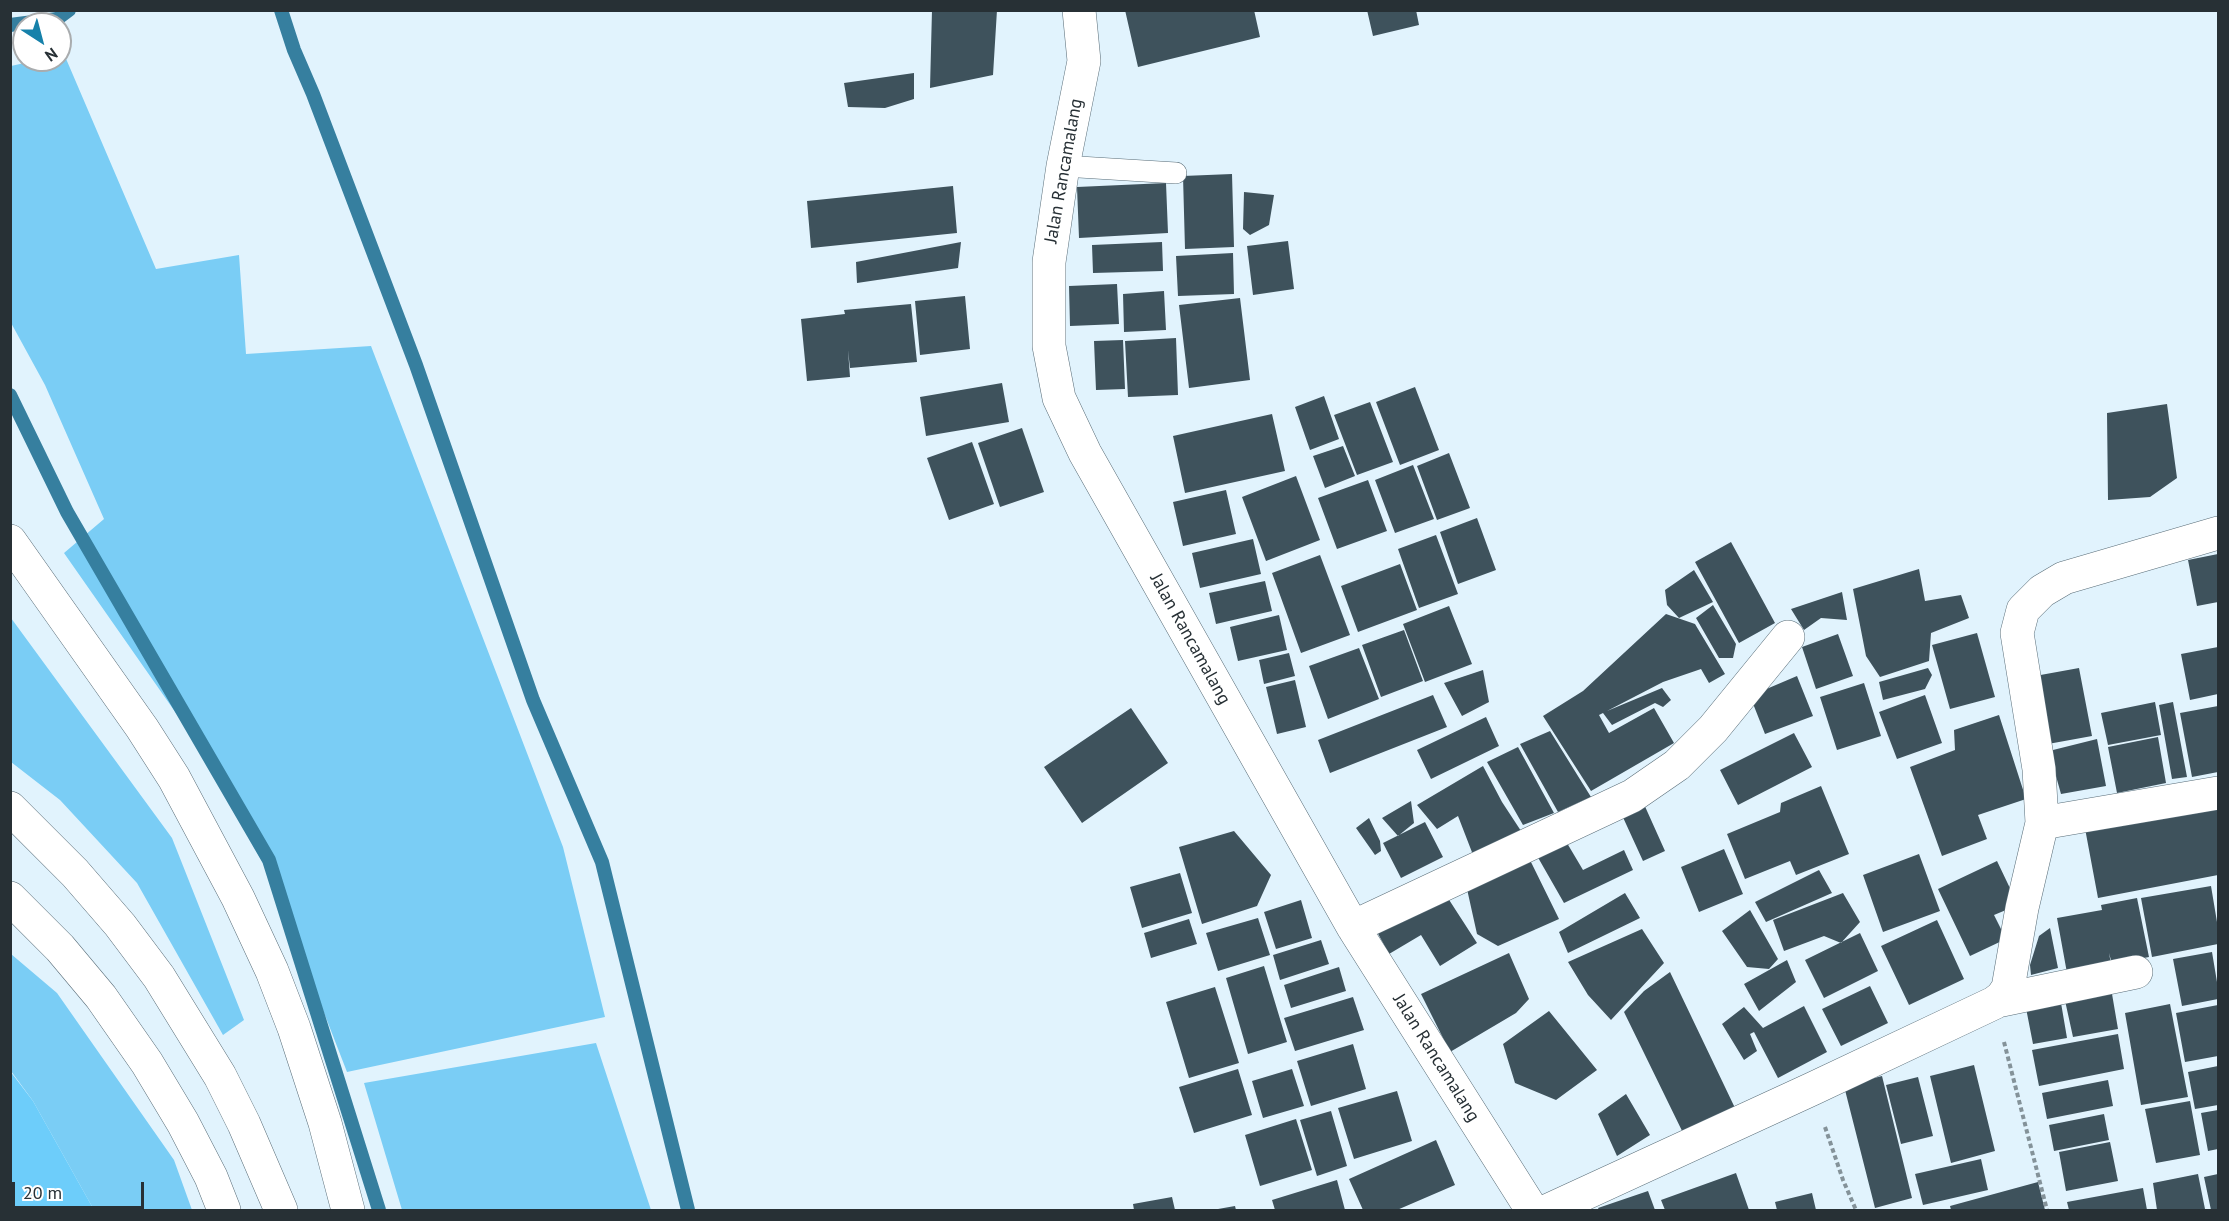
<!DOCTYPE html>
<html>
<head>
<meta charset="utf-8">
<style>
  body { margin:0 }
  #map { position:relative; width:2229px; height:1221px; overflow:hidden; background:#e1f3fd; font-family:"PT Sans",sans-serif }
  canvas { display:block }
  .frame { position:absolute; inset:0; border:12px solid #273035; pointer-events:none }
  .north { position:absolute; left:12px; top:12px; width:60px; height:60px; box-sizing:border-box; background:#fff; border:2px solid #a9acae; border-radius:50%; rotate:144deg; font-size:16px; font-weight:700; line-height:24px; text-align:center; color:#273035 }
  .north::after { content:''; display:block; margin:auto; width:21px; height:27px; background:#1681aa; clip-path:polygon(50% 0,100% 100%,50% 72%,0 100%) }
  .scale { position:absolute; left:12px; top:1182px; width:132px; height:27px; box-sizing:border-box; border:3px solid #273035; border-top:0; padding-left:8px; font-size:18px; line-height:21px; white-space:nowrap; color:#273035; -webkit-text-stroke:4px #fff; paint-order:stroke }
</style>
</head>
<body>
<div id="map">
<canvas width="2229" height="1221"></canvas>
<div class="frame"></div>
<div class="north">N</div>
<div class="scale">20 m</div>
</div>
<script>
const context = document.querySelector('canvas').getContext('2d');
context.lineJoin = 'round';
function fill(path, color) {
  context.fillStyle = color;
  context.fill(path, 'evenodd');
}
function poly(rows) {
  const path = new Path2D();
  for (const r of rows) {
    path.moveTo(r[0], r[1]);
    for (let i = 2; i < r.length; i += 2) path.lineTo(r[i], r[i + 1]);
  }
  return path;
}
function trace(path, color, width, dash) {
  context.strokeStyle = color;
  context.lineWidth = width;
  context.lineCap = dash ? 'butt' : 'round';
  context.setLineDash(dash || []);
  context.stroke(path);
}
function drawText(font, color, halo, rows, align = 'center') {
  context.font = font + ' "PT Sans",sans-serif';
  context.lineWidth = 6;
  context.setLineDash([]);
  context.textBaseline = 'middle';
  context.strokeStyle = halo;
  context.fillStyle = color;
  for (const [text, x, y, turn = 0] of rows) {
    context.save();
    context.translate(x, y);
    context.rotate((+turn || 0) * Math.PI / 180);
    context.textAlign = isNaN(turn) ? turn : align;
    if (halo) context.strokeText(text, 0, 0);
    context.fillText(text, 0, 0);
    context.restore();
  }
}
fill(poly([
  [64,54,156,269,239,255,246,354,371,346,563,847,605,1017,347,1072,273,881,192,736,64,553,104,519,45,385,10,321,11,66,38,60,60,60,60,55],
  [11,618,172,838,244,1020,223,1035,137,883,60,800,11,762],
  [11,954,57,993,174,1160,192,1210,94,1210,33,1101,11,1071],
  [596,1043,651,1210,402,1210,364,1083]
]), '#7acdf5');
fill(poly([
  [10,1071,33,1101,94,1210,11,1210]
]), '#6dcdfa');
trace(poly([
  [281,10,294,50,313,94,416,365,533,700,602,862,688,1210],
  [10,25,57,19,69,10],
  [10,395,67,512,269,860,379,1210]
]), '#367f9f', 14);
fill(poly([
  [932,10,997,10,993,75,930,88],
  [1125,10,1254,10,1260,37,1138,67],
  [1367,10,1416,10,1419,25,1373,36],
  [914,73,914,99,885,108,848,107,844,83],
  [1232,174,1234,247,1185,249,1183,176],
  [1166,183,1168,233,1079,238,1077,187],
  [953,186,957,233,811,248,807,201],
  [1244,192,1274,195,1269,225,1250,235,1243,229],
  [1288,241,1294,289,1253,295,1247,246],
  [961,242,958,268,857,283,856,262],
  [1162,242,1163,271,1093,273,1092,245],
  [1233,253,1234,294,1178,296,1176,256],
  [1117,284,1119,324,1070,326,1069,286],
  [1164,291,1166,330,1124,332,1123,294],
  [965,296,970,349,920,355,915,301],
  [1240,298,1250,380,1189,388,1179,305],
  [911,304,917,362,850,368,848,350,850,377,807,381,801,319,845,314,844,310],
  [1176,338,1178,395,1128,397,1125,341],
  [1123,340,1125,389,1096,390,1094,341],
  [1002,383,1009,422,926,436,920,397],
  [1415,387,1439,450,1400,465,1376,402],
  [1324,396,1339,439,1310,450,1295,407],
  [1370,402,1393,462,1357,475,1334,415],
  [2167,404,2177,478,2150,497,2108,500,2107,413],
  [1272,414,1285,471,1185,493,1173,436],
  [1022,428,1044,492,1000,507,978,443],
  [972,442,994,504,949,520,927,458],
  [1343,446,1355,476,1325,488,1313,456],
  [1449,453,1470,508,1437,520,1417,466],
  [1413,465,1434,519,1395,533,1375,480],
  [1296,476,1320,540,1266,561,1242,497],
  [1368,480,1387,531,1337,549,1318,498],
  [1226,490,1236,534,1183,546,1173,502],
  [1477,518,1496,570,1458,584,1440,532],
  [1436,535,1458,594,1419,608,1398,549],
  [1253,539,1261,574,1200,588,1192,553],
  [1731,542,1775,623,1739,643,1695,562],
  [2218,554,2218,602,2197,606,2188,560],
  [1320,555,1350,635,1301,653,1272,573],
  [1400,564,1417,610,1358,632,1341,586],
  [1919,569,1925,601,1961,595,1969,618,1931,633,1929,661,1880,677,1866,656,1853,589],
  [1694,570,1713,602,1679,618,1667,605,1665,590],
  [1265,581,1272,611,1216,624,1209,593],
  [1842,592,1847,620,1821,618,1804,630,1791,609],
  [1713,605,1736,644,1733,658,1719,658,1696,618],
  [1449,606,1472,664,1425,682,1403,624],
  [1666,614,1695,624,1725,674,1709,683,1701,669,1663,682,1607,711,1662,688,1671,700,1663,707,1655,703,1612,725,1603,713,1599,715,1609,733,1654,708,1674,743,1591,791,1543,716,1583,691],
  [1279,615,1287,650,1238,661,1230,627],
  [1404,630,1423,681,1381,697,1362,645],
  [1977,633,1995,697,1950,709,1932,645],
  [1838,634,1853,676,1816,689,1802,647],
  [2218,647,2218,694,2190,700,2181,654],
  [1359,648,1379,699,1328,719,1309,666],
  [1289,653,1295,676,1264,684,1259,660],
  [1928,668,1932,675,1925,689,1883,700,1879,682],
  [2079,668,2092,736,2048,744,2035,676],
  [1483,670,1489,702,1462,716,1444,683],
  [1797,676,1813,716,1765,734,1750,696],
  [1295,680,1306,727,1277,734,1266,687],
  [1864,683,1881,736,1837,750,1820,697],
  [1433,695,1447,727,1330,773,1318,740],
  [1925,695,1942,743,1897,759,1879,712],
  [2155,702,2161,735,2108,745,2101,713],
  [2173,702,2187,777,2172,779,2159,705],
  [2218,706,2218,772,2192,777,2180,713],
  [1131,708,1168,763,1082,823,1044,767],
  [1999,715,2026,799,1978,815,1987,839,1942,856,1910,767,1955,750,1954,730],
  [1486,717,1499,746,1431,779,1417,750],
  [1550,731,1591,797,1558,812,1520,744],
  [1794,733,1812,767,1738,805,1720,770],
  [2158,737,2166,783,2117,793,2108,747],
  [2097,739,2106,786,2061,794,2049,751],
  [1518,747,1554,813,1523,825,1487,762],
  [1483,766,1502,802,1523,834,1475,860,1458,816,1437,829,1417,805],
  [1821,786,1849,854,1796,875,1790,861,1745,879,1727,834,1780,812,1781,803],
  [2218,797,2218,875,2098,898,2084,823],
  [1411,801,1414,823,1398,836,1382,818],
  [1643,802,1665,851,1643,861,1621,813],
  [1369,818,1380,841,1381,851,1375,855,1356,828],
  [1425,822,1443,857,1401,878,1383,843],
  [1234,831,1271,875,1257,906,1202,924,1179,847],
  [1564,838,1583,870,1624,850,1633,870,1564,903,1536,854],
  [1724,849,1743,894,1699,912,1681,867],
  [1919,854,1940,911,1883,932,1863,875],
  [1529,858,1559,919,1498,946,1477,934,1467,889],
  [1997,861,2018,905,1994,915,2006,939,1970,956,1938,889],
  [1819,870,1832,893,1766,922,1755,902],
  [1180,873,1192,913,1142,928,1130,887],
  [2211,886,2218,928,2218,944,2152,957,2141,898],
  [1444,892,1477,943,1440,966,1421,935,1389,954,1376,930],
  [1625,893,1640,918,1568,953,1559,932],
  [1843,893,1860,922,1841,943,1824,936,1784,951,1773,920],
  [2137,898,2149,957,2112,964,2109,953,2111,964,2067,973,2057,918,2102,910,2101,905],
  [1301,900,1312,938,1276,949,1264,912],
  [1750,910,1778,959,1769,969,1747,967,1722,931],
  [1258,918,1270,955,1218,971,1206,933],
  [1189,919,1197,944,1151,958,1144,933],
  [1937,920,1964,979,1909,1005,1881,946],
  [2050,928,2058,968,2031,975,2030,965,2039,936],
  [1642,929,1664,963,1611,1020,1588,995,1568,962],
  [1860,933,1878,971,1824,998,1805,960],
  [1321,940,1329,964,1280,980,1273,955],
  [2212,952,2218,988,2218,999,2182,1006,2173,959],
  [1509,953,1529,999,1516,1013,1450,1052,1421,994],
  [1787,960,1796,982,1759,1011,1744,984],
  [1264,966,1287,1042,1248,1054,1226,978],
  [1339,967,1346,991,1291,1008,1284,985],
  [1670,972,1735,1108,1686,1139,1624,1012,1644,991],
  [1870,986,1888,1023,1841,1046,1822,1009],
  [1215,987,1239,1063,1189,1078,1166,1002],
  [2111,988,2118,1029,2073,1037,2064,996],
  [1353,997,1364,1030,1295,1051,1284,1018],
  [2060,997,2067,1038,2033,1044,2025,1003],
  [2170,1004,2188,1097,2141,1105,2125,1013],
  [2218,1005,2218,1056,2185,1062,2176,1013],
  [1804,1006,1827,1052,1778,1078,1754,1032,1750,1034,1757,1051,1744,1060,1722,1024,1744,1007,1763,1028],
  [1549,1011,1597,1070,1556,1100,1515,1083,1503,1044],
  [2118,1034,2124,1069,2039,1086,2032,1050],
  [1353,1044,1366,1089,1311,1106,1297,1061],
  [1974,1065,1995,1151,1951,1163,1930,1076],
  [2218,1066,2218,1105,2195,1109,2188,1072],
  [1238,1069,1252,1115,1194,1133,1179,1087],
  [1292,1069,1304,1106,1263,1118,1252,1081],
  [1882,1076,1912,1198,1875,1208,1844,1086],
  [1918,1077,1933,1136,1901,1144,1886,1085],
  [2108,1080,2113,1106,2047,1119,2042,1093],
  [1397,1091,1412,1141,1354,1159,1338,1108],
  [1626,1094,1650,1135,1617,1156,1598,1114],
  [2190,1101,2200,1155,2156,1163,2145,1109],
  [2218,1110,2218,1149,2208,1151,2201,1113],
  [1331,1111,1347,1166,1317,1176,1300,1120],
  [2104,1114,2109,1140,2054,1151,2049,1125],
  [1296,1119,1312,1170,1260,1186,1245,1135],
  [1436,1140,1455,1185,1397,1210,1363,1210,1349,1179],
  [2110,1142,2118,1181,2066,1191,2059,1152],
  [1981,1159,1988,1190,1923,1205,1915,1174],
  [1736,1173,1749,1210,1665,1210,1661,1200],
  [2198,1174,2205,1209,2157,1210,2153,1183],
  [2218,1174,2218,1210,2211,1210,2204,1177],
  [1337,1180,1345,1210,1275,1210,1272,1200],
  [2038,1182,2045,1210,1951,1210,1950,1206],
  [2143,1188,2147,1210,2069,1210,2067,1202],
  [1648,1191,1655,1210,1599,1210,1598,1208],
  [1812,1193,1816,1210,1777,1210,1775,1202],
  [1172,1197,1175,1210,1134,1210,1133,1204],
  [1235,1206,1236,1210,1219,1210,1218,1209]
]), '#3e525c');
const lane = poly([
  [1063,166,1176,173]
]);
const street = poly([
  [1079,10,1084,61,1063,166,1049,262,1049,346,1059,398,1085,453,1353,927,1532,1210],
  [2042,823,2218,793],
  [1353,927,1632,796,1677,765,1713,729,1788,637],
  [1997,1001,2136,972],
  [1549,1210,1812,1089,1994,1003,2002,997,2008,988,2022,908,2042,823,2039,769,2017,633,2023,610,2042,591,2064,578,2218,533]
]);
const highway = poly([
  [10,541,142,728,174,778,238,898,272,971,294,1028,325,1123,348,1210],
  [10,808,75,873,120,925,159,977,220,1076,244,1124,281,1210],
  [10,898,60,948,101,997,147,1063,183,1123,211,1177,224,1210]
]);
trace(lane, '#596d78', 22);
trace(street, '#596d78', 34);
trace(highway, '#596d78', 34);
trace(poly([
  [2004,1042,2047,1210],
  [1825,1127,1843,1180,1856,1210]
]), '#849299', 4, [4.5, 3]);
trace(lane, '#fff', 21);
trace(street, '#fff', 33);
trace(highway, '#fff', 33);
drawText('18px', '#273035', '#fff', [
  ["Jalan Rancamalang",1064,171,-80],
  ["Jalan Rancamalang",1190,639,61],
  ["Jalan Rancamalang",1436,1058,58]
]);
</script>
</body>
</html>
